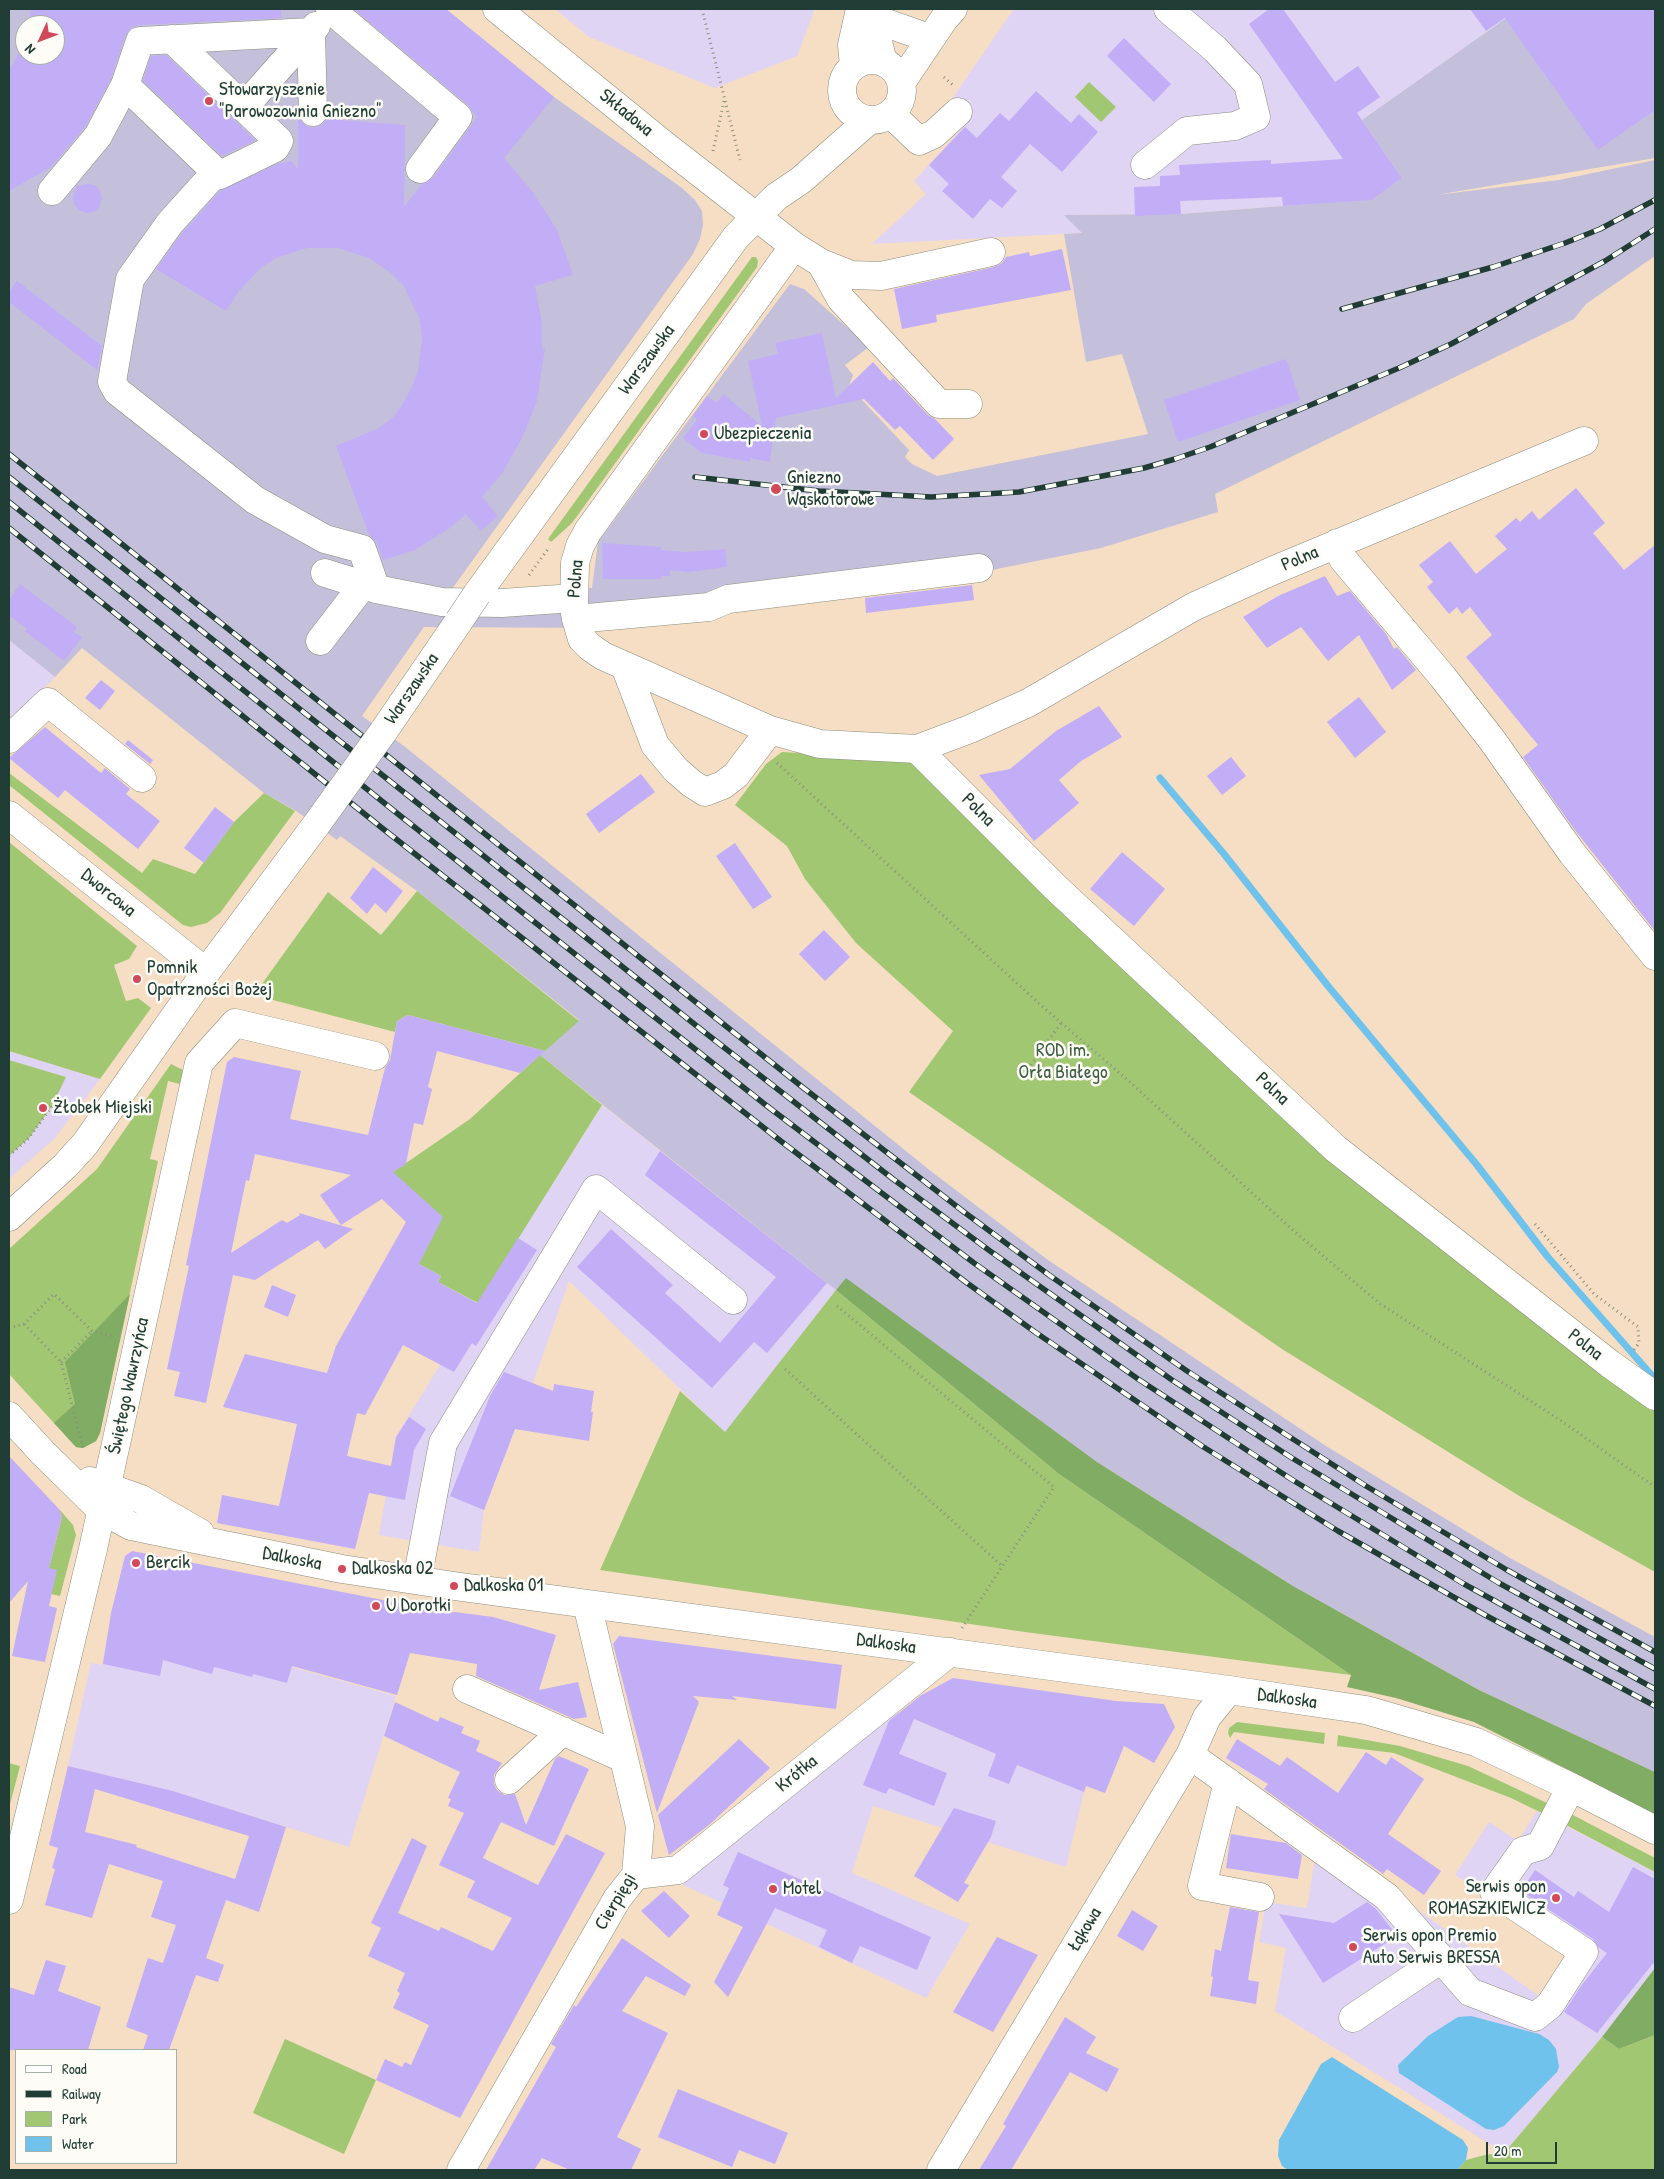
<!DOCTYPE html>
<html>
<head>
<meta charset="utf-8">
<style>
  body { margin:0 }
  #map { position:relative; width:1664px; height:2179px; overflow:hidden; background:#f5dec4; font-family:"Patrick Hand",sans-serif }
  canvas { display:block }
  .frame { position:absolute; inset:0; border:10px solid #1f3d34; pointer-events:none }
  .legend { position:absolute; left:15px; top:2049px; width:162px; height:115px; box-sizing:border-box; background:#fdfcf7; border:1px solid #a4b0a9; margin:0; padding:6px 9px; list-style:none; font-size:15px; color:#1f3d34 }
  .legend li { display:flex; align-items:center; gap:10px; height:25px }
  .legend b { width:25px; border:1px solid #a4b0a9 }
  .north { position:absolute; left:15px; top:15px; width:50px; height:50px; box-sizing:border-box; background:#fdfcf7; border:1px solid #a4b0a9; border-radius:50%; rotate:227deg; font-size:14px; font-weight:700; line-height:20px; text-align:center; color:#1f3d34 }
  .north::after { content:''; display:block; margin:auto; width:18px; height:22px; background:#d1495b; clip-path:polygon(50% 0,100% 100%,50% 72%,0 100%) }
  .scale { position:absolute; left:1486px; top:2142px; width:71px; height:22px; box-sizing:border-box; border:2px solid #1f3d34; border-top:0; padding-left:6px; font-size:15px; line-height:18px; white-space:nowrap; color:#1f3d34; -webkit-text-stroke:4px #fdfcf7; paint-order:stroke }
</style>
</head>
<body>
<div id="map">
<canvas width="1664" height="2179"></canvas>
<div class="frame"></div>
<ul class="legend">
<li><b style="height:6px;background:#fff"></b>Road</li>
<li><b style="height:6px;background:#1f3d34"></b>Railway</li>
<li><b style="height:14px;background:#a1c772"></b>Park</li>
<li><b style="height:14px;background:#6fc2eb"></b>Water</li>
</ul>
<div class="north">N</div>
<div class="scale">20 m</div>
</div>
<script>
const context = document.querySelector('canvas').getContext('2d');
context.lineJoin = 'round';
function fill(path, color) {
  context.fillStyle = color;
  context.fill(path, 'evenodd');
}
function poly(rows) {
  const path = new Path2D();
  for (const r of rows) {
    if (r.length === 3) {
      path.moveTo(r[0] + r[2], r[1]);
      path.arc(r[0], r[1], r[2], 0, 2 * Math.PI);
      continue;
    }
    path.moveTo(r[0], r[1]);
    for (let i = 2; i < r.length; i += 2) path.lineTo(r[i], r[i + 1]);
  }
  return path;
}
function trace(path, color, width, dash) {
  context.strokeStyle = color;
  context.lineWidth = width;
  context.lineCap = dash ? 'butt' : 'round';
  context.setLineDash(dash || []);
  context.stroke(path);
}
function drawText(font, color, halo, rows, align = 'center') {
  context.font = font + ' "Patrick Hand",sans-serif';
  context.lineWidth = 5;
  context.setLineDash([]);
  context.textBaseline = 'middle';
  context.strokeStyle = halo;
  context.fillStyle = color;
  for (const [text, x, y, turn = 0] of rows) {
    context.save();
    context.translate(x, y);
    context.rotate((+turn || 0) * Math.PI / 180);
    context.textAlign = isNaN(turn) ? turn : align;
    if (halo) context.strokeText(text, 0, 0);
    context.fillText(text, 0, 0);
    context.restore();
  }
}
fill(poly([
  [555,9,815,9,797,56,715,88,589,37],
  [1014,9,1519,9,1362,120,1402,178,1371,199,1181,214,1065,215,1082,233,872,244,926,194,914,181,968,122,949,103],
  [9,640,55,677,9,725],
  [9,1051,100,1079,55,1138,9,1179],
  [602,1105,836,1290,725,1433,569,1281,533,1383,484,1510,479,1552,379,1535,396,1437,488,1286],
  [111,1617,396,1696,349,1847,173,1791,68,1766,91,1663,102,1665],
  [893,1710,1084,1792,1066,1867,873,1806,852,1873,970,1924,926,1998,679,1883],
  [1537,1811,1655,1872,1655,1968,1602,2037,1504,2153,1275,2011,1286,1948,1259,1942,1266,1902,1307,1908,1318,1839,1546,2001,1575,1954,1455,1875,1489,1822,1518,1841]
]), '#e0d4f4');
fill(poly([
  [9,9,446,9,554,97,682,188,695,200,702,211,703,225,700,239,693,254,452,589,592,588,598,542,790,284,804,289,869,347,845,365,853,375,849,386,909,450,905,457,912,464,937,476,1148,434,1122,354,1086,362,1064,234,1082,233,1064,215,1181,214,1371,199,1402,178,1362,120,1519,9,1655,9,1655,158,1436,195,1559,180,1655,160,1655,256,1586,304,1574,319,1215,494,1218,512,1101,548,977,573,596,628,424,627,362,716,404,746,932,1172,1048,1260,1326,1446,1510,1558,1655,1637,1655,1772,1479,1690,1293,1586,1097,1462,846,1279,836,1290,540,1055,579,1020,417,891,340,836,337,840,296,811,264,793,82,648,55,677,9,640],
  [25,25,55,25,55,55,25,55]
]), '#c4c0db');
fill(poly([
  [1089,82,1116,107,1101,122,1075,97],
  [752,257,756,257,758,261,757,267,572,523,551,542,548,539],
  [782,752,903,759,922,768,1037,887,1655,1401,1655,1572,1521,1497,1282,1349,909,1092,953,1031,856,943,805,879,787,846,735,805,766,764],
  [9,773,142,873,153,859,195,874,234,822,264,793,295,811,220,913,207,923,191,927,183,925,9,785],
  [9,842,137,946,129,959,114,965,126,1001,138,998,151,1008,100,1079,9,1051],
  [417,891,579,1021,545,1051,408,1015,397,1021,395,1032,254,995,328,892,381,935],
  [540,1055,602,1105,478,1303,438,1282,441,1276,419,1264,393,1172,470,1119],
  [9,1060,66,1077,52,1106,29,1138,9,1156],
  [171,1064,183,1070,180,1084,168,1081,150,1159,158,1161,100,1433,96,1441,83,1448,76,1447,9,1374,9,1249,97,1169],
  [836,1290,1059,1474,1351,1675,1025,1632,600,1570,680,1391,725,1432],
  [59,1509,73,1525,76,1535,60,1596,51,1594,49,1568,62,1517],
  [1237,1722,1325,1733,1324,1744,1234,1732,1230,1738,1228,1733,1229,1728],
  [1338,1735,1400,1746,1468,1766,1549,1804,1544,1814,1511,1798,1394,1753,1337,1746],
  [9,1763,20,1766,9,1808],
  [1571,1814,1655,1858,1655,1872,1566,1825],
  [1655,2035,1655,2170,1457,2170,1466,2160,1485,2155,1504,2153,1602,2037,1619,2049],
  [285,2039,376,2080,344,2154,253,2113]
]), '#a1c772');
fill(poly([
  [846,1278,1097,1462,1293,1586,1479,1690,1655,1772,1655,1814,1474,1722,1396,1698,1347,1687,1351,1675,1059,1474,836,1290],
  [130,1294,100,1433,96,1441,83,1448,76,1447,54,1423,75,1404,65,1362],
  [1655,1968,1655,2035,1619,2049,1602,2037]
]), '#80ac64');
fill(poly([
  [1471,2016,1539,2034,1549,2040,1556,2049,1559,2067,1557,2072,1504,2126,1494,2130,1486,2129,1399,2073,1398,2065,1428,2036,1458,2017],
  [1332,2057,1463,2140,1468,2148,1466,2160,1457,2170,1288,2170,1282,2166,1278,2156,1279,2140,1321,2064]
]), '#6fc2eb');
trace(poly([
  [1160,778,1224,854,1328,986,1477,1165,1547,1256,1655,1379]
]), '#6fc2eb', 7);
fill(poly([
  [31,9,281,9,281,18,139,25,131,28,125,36,111,79,85,127,51,167,9,191,9,69,16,59,25,36,25,55,55,55,55,25,28,25],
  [354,9,446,9,554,97,504,158,532,191,557,230,573,275,535,286,542,323,542,349,545,348,537,401,523,436,503,472,482,497,498,516,481,531,466,514,450,528,415,550,383,560,377,543,369,535,336,446,379,428,393,417,402,405,411,389,418,371,422,338,420,320,403,285,391,273,369,258,338,248,307,248,276,258,262,267,239,291,226,311,156,269,182,233,221,190,277,164,291,161,298,169,298,117,305,125,313,128,322,125,327,119,405,125,404,207,422,184,433,178,477,117,468,105],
  [1269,9,1283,9,1335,82,1358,66,1380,97,1357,113,1402,178,1371,200,1283,206,1282,197,1180,201,1181,214,1135,216,1134,187,1160,186,1160,176,1180,175,1179,165,1271,160,1271,164,1343,159,1249,24],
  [1470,9,1655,9,1655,110,1598,150,1505,18,1486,31],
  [1124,38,1171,84,1154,102,1107,56],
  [166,55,255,140,254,141,222,156,143,81,151,56],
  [1036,91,1071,123,1079,114,1098,132,1062,172,1030,144,1001,177,1017,191,1002,208,990,199,973,219,942,191,949,184,929,165,965,127,977,138,1000,113,1009,121],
  [89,184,96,186,101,192,102,200,99,207,94,212,86,213,79,210,74,204,73,197,77,186],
  [1062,249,1071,290,936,315,937,322,902,329,894,289,994,267,1002,263,1006,257,1029,252,1030,256],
  [17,281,102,346,97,370,9,302,9,292],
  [822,333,836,398,873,362,890,381,893,378,928,415,935,419,954,439,933,460,900,426,895,430,864,399,776,418,770,462,750,458,750,462,702,453,683,438,697,420,693,416,707,396,717,403,723,394,762,426,748,361,778,354,775,343],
  [1286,359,1300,400,1178,442,1164,400],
  [1576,488,1605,523,1593,533,1624,570,1655,545,1655,931,1574,829,1523,757,1538,745,1466,657,1492,635,1470,607,1462,614,1457,607,1449,614,1427,587,1433,582,1419,565,1450,541,1476,574,1507,549,1495,536,1516,518,1520,522,1532,511,1539,520],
  [602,543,661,547,661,550,685,552,725,549,727,567,689,572,670,570,670,576,661,576,661,579,603,579],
  [1325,576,1337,596,1350,591,1386,634,1394,649,1397,647,1416,670,1392,690,1359,635,1328,661,1301,627,1267,648,1243,617,1278,596],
  [20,584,77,627,74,632,82,637,64,661,25,631,27,629,9,615,9,600],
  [972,585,974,600,866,613,865,598],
  [101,680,115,691,100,710,85,698],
  [1359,697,1386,732,1355,758,1327,722],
  [1099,706,1122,737,1081,761,1059,780,1079,803,1034,841,979,775,1010,769,1056,731],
  [45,727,101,773,105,768,130,789,126,794,160,821,138,849,65,790,58,798,9,758],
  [128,740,153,760,150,764,125,744],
  [1231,757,1246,776,1222,795,1207,776],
  [641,774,655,792,599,833,586,814],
  [215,807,234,822,204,863,184,848],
  [735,843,772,897,753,909,716,856],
  [1122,852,1165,889,1134,926,1090,889],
  [373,867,403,891,386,913,375,903,367,914,350,898],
  [824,930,850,957,825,981,799,954],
  [408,1015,545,1051,520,1073,437,1051,428,1087,432,1089,423,1125,414,1123,406,1164,393,1172,443,1217,419,1264,441,1276,438,1282,477,1303,518,1238,537,1250,476,1346,472,1343,454,1372,403,1345,365,1415,357,1413,347,1456,391,1466,396,1437,409,1417,426,1429,414,1450,405,1500,369,1493,355,1549,217,1523,222,1495,279,1506,297,1424,223,1407,245,1354,327,1373,336,1346,406,1222,382,1199,341,1225,320,1195,351,1175,255,1154,249,1181,246,1180,231,1253,282,1220,287,1223,300,1215,299,1213,353,1229,325,1249,318,1240,255,1280,233,1275,206,1403,174,1396,180,1372,167,1369,189,1266,186,1265,227,1062,234,1057,301,1071,290,1119,368,1135,385,1068,390,1060,397,1021],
  [660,1151,827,1283,767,1353,754,1342,712,1388,577,1267,611,1229,673,1285,665,1293,720,1343,776,1277,645,1175],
  [272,1285,296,1295,288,1317,264,1307],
  [504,1372,553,1391,554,1384,594,1391,591,1412,593,1412,589,1441,515,1429,484,1510,450,1496,490,1396],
  [9,1456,59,1509,62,1517,49,1568,57,1570,49,1606,57,1608,45,1662,12,1656,28,1581,9,1603],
  [132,1551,424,1608,493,1617,556,1635,539,1690,578,1682,587,1717,574,1719,476,1676,477,1664,410,1653,397,1695,292,1666,287,1683,253,1674,252,1677,214,1667,212,1674,163,1660,160,1676,103,1664,111,1613,125,1556],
  [619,1636,842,1665,836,1709,732,1696,737,1700,693,1696,699,1702,657,1813,613,1644],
  [953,1678,1116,1701,1164,1704,1175,1727,1154,1763,1124,1746,1105,1793,1086,1786,1084,1792,1017,1765,1009,1784,988,1776,996,1754,914,1719,899,1754,947,1773,934,1806,889,1788,886,1794,863,1785,889,1721,920,1696],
  [395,1702,438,1722,440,1717,464,1727,461,1733,480,1741,476,1751,502,1763,494,1775,494,1784,497,1790,504,1795,515,1794,526,1825,555,1759,559,1756,589,1769,554,1846,501,1822,483,1858,538,1885,566,1834,605,1853,460,2118,376,2080,385,2059,402,2067,405,2062,411,2065,429,2025,393,2008,400,1993,397,1991,405,1973,368,1956,381,1928,371,1923,412,1838,427,1846,398,1913,439,1931,441,1927,493,1951,512,1918,467,1897,475,1881,439,1865,464,1813,448,1806,451,1799,448,1798,460,1772,384,1736],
  [739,1739,770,1768,709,1825,669,1855,658,1815],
  [1237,1739,1280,1766,1287,1757,1338,1793,1366,1752,1386,1765,1391,1757,1424,1779,1388,1834,1441,1871,1424,1895,1387,1869,1383,1874,1264,1789,1268,1784,1226,1758],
  [68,1766,173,1791,286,1827,259,1912,226,1900,206,1958,224,1965,218,1982,196,1975,169,2050,143,2050,148,2035,126,2027,148,1958,163,1963,176,1925,151,1917,163,1881,109,1864,92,1918,45,1905,55,1869,52,1868,58,1848,49,1845],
  [95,1789,249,1836,235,1879,136,1847,137,1845,85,1832],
  [954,1808,996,1821,991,1837,964,1883,969,1885,958,1902,914,1876],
  [1231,1834,1286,1843,1302,1855,1298,1879,1226,1868],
  [738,1852,931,1937,917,1970,860,1946,852,1963,819,1947,827,1930,775,1908,728,1997,714,1982,743,1927,717,1915,729,1888,723,1885],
  [1633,1867,1655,1879,1655,1961,1597,2033,1564,2012,1581,1986,1607,1953,1598,1947,1593,1939,1521,1891,1535,1870,1574,1897,1578,1891,1609,1912],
  [664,1891,690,1916,669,1938,641,1911],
  [1367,1902,1376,1909,1397,1936,1323,1983,1279,1914,1334,1923],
  [1230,1907,1259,1912,1248,1980,1259,1982,1256,2004,1210,1996,1213,1977,1211,1976,1215,1949,1221,1951],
  [1132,1910,1158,1926,1143,1951,1117,1936],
  [997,1937,1038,1955,993,2032,953,2012],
  [622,1938,691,1985,685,1996,646,1976,622,2011,668,2033,617,2137,641,2149,631,2170,570,2170,542,2158,534,2170,486,2170,556,2047,551,2044,574,2005,576,2007],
  [46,1960,66,1966,58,1991,101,2007,88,2050,9,2050,9,1987,34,1995],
  [1065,2017,1096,2037,1086,2053,1119,2069,1107,2092,1070,2072,1011,2170,979,2170,1006,2126,1003,2124],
  [678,2089,788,2133,775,2164,739,2150,732,2167,658,2137]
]), '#c2adf7');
const minor = poly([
  [330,9,458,117,420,169],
  [497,9,663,144,794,246,588,531,580,546,575,563,574,607,576,619,582,639,590,647,603,656,770,730,820,744,917,749,970,729,1028,703,1193,607,1272,571,1584,441],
  [870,9,883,62],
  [872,18,920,35],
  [172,39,279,141,275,148,220,175,216,172],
  [872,90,30],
  [854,65,852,45,860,9],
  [901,83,944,19,953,9],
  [125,85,216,172,170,223,130,279,115,364,112,382,117,391,255,500,325,539,362,549,376,589],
  [244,107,316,26],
  [891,114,919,141,934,134,958,112],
  [1145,165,1187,131,1235,126,1256,117,1248,84,1215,49,1168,9],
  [52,191,98,136,125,85,140,41,311,32,313,112],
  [794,246,821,263,841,299,939,404,968,404],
  [821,263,851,275,881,276,991,252],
  [1337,543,1343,559,1442,676,1492,740,1572,853,1655,956],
  [325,573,376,589,442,602,502,603,574,598],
  [477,594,736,237,776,197,801,180,868,121],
  [576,619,709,607,728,599,979,568],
  [320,641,363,585],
  [625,666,655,745,676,770,691,783,705,792,723,785,736,775,770,730],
  [383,732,459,621],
  [9,739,48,702,142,778],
  [917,749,1055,887,1336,1149,1610,1364,1655,1396],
  [9,815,206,972],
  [9,1217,65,1166,85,1144,206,972,316,825],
  [9,1416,43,1453,100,1509,131,1526,342,1569,454,1586,1229,1690,1366,1710,1476,1742,1571,1787,1655,1830],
  [90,1481,141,1499,200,1533],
  [417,1580,443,1443,596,1189,733,1300],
  [467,1689,623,1758],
  [1190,1755,1387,1897,1470,1992,1535,2017,1550,2005,1584,1952,1494,1892,1523,1851,1540,1846,1571,1787],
  [509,1780,563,1731],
  [1228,1782,1202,1886,1260,1897],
  [636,1875,678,1870,950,1652],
  [9,1900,93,1549,199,1063,235,1023,375,1056],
  [1353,2018,1441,1959],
  [461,2170,617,1899,636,1875,640,1826,587,1604],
  [941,2170,1190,1755,1207,1717,1229,1690]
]);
trace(minor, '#8a8e7c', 29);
trace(poly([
  [702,9,740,160],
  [944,77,955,87],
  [713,151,724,101],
  [529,575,548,549],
  [777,763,1044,1008,1122,1075,1295,1232,1379,1303,1560,1420,1655,1487],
  [1025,1073,1062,1022],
  [9,1156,29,1138,52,1106],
  [1535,1224,1594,1294,1638,1327,1639,1343,1634,1350],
  [837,1306,1054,1487,962,1628],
  [24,1324,61,1362,83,1448],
  [9,1328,24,1324,54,1294,92,1331,113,1336],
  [61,1362,92,1331],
  [785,1369,1002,1566]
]), '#8a8e7c', 3, [1, 4]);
trace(minor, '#fff', 28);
const rail = poly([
  [1342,309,1493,267,1565,243,1600,229,1655,200],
  [9,454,801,1086,964,1212,1049,1275,1187,1371,1366,1486,1507,1570,1655,1652],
  [9,477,703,1031,893,1179,990,1251,1172,1380,1292,1458,1499,1583,1655,1669],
  [695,477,819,491,931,497,1019,492,1144,468,1175,459,1210,447,1399,368,1451,344,1605,261,1655,229],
  [9,502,398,814,767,1106,974,1263,1138,1379,1291,1479,1464,1584,1655,1689],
  [9,528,382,828,782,1142,967,1283,1035,1332,1202,1446,1338,1531,1485,1615,1655,1706]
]);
trace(rail, '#1f3d34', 5.5);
trace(rail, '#fdfcf7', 4, [11]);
const minorBridge = poly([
  [459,621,477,594],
  [316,825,383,732]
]);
trace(minorBridge, '#8a8e7c', 29, []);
trace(minorBridge, '#fff', 28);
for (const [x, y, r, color] of [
  [209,101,5,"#d1495b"],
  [704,434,5,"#d1495b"],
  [776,489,6,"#d1495b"],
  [137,979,5,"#d1495b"],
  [43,1108,5,"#d1495b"],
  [136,1563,5,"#d1495b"],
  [342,1569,5,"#d1495b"],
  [454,1586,5,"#d1495b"],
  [376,1606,5,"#d1495b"],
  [773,1889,5,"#d1495b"],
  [1556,1898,5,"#d1495b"],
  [1353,1947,5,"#d1495b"]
]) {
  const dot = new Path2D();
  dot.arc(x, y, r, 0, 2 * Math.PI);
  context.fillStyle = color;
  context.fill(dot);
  trace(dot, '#fdfcf7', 2);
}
drawText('19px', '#1f3d34', '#fdfcf7', [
  ["Stowarzyszenie",219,90],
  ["\"Parowozownia Gniezno\"",219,112],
  ["Ubezpieczenia",714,434],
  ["Gniezno",787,478],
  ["Wąskotorowe",787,500],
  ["Pomnik",147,968],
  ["Opatrzności Bożej",147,990],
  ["Żłobek Miejski",53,1108],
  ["Bercik",146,1563],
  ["Dalkoska 02",352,1569],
  ["Dalkoska 01",464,1586],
  ["U Dorotki",386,1606],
  ["Serwis opon",1546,1887,"right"],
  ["ROMASZKIEWICZ",1546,1909,"right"],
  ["Motel",783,1889],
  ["Serwis opon Premio",1363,1936],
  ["Auto Serwis BRESSA",1363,1958]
], 'left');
drawText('19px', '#1f3d34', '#fdfcf7', [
  ["Składowa",626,113,39],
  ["Warszawska",647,360,-54],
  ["Polna",1300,559,-23],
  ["Polna",576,579,-85],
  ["Warszawska",412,689,-56],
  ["Polna",978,810,45],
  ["Dworcowa",108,893,39],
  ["Polna",1272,1089,43],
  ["Polna",1585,1345,38],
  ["Świętego Wawrzyńca",129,1386,-78],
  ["Dalkoska",292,1559,11],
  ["Dalkoska",886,1644,8],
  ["Dalkoska",1287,1699,8],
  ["Krótka",797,1774,-39],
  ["Cierpięgi",616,1902,-59],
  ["Łąkowa",1085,1930,-59]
]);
drawText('19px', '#406044', '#fdfcf7', [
  ["ROD im.",1063,1051],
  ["Orła Białego",1063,1073]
]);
</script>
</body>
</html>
